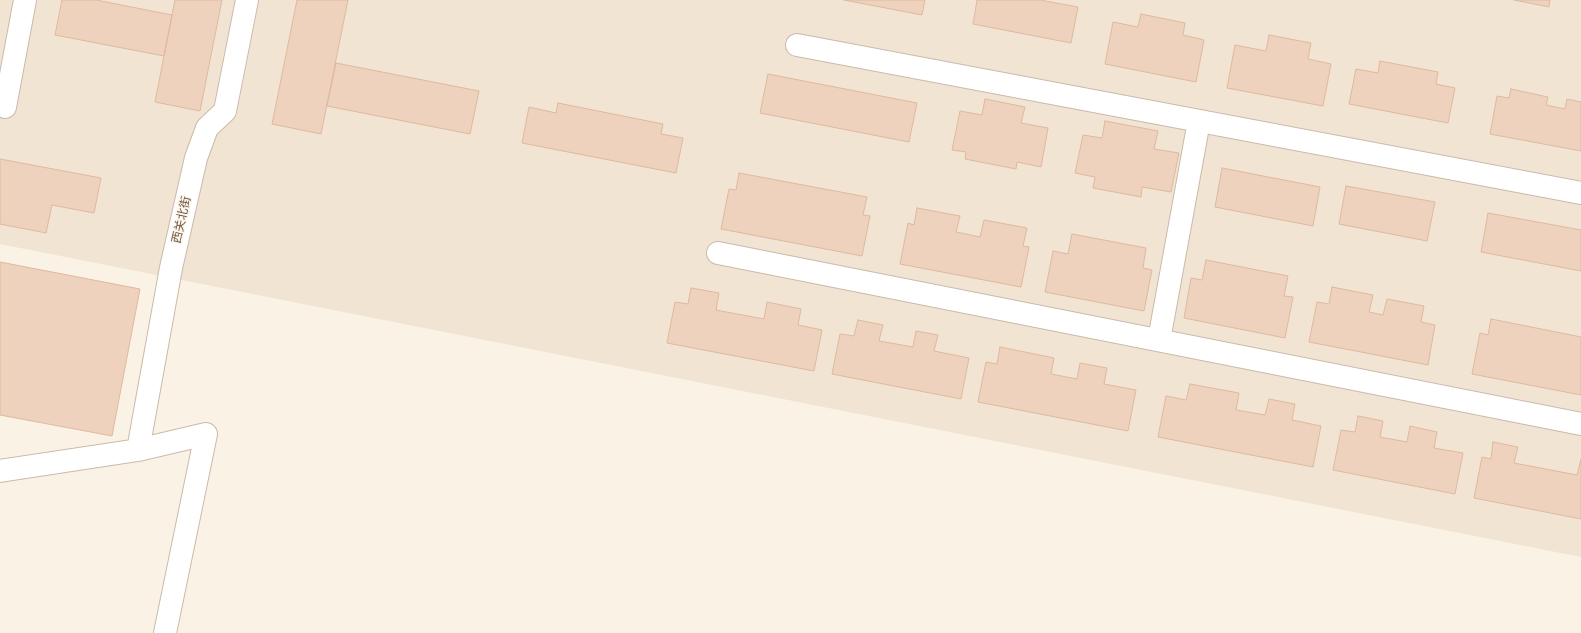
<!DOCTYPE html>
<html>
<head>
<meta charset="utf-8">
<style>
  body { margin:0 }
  canvas { display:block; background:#faf2e4 }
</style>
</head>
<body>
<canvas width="1581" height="633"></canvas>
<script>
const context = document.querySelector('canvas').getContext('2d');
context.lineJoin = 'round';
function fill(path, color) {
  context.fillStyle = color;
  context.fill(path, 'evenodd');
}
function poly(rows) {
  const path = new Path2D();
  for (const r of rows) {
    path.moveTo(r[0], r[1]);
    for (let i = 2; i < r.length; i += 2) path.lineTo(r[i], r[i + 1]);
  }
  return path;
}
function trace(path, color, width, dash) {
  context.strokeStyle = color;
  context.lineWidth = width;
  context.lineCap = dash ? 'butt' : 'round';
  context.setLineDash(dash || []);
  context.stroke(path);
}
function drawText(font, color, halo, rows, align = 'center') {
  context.font = font + ' "Varela Round","Noto Sans SC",sans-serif';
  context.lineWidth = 3;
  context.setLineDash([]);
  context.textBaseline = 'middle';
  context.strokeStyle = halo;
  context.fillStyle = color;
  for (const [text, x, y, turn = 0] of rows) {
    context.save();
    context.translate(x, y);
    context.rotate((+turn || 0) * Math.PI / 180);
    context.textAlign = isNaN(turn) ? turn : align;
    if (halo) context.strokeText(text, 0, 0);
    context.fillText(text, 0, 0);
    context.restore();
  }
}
fill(poly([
  [0,0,1581,0,1581,557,0,244]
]), '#f1e4d3');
const building = poly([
  [62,0,96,0,172,15,164,56,55,35,62,0],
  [175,0,222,0,200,111,155,102,175,0],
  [297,0,348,0,321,134,272,124,297,0],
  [844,0,925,0,922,15,844,0],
  [977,0,1040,0,1078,7,1071,43,973,24,977,0],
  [1514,0,1550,0,1549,7,1514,0],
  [1141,14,1185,23,1183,35,1204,40,1196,82,1105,64,1113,22,1138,27,1141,14],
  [1269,35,1311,43,1308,59,1331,64,1323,106,1227,88,1235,45,1266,51,1269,35],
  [1380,61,1438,72,1436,84,1455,88,1448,123,1349,104,1356,69,1378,73,1380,61],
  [336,63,479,91,470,134,327,106,336,63],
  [768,74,917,103,909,142,760,113,768,74],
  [1511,89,1548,97,1546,105,1565,109,1567,99,1581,102,1581,151,1490,134,1497,96,1509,98,1511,89],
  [985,99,1025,107,1021,123,1048,128,1041,167,1017,162,1016,169,965,159,966,152,952,150,960,111,982,115,985,99],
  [558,103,663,124,661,134,683,138,676,173,522,143,529,107,556,113,558,103],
  [1105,121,1158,131,1154,149,1179,153,1171,192,1142,187,1141,197,1093,188,1095,177,1075,173,1083,135,1102,138,1105,121],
  [0,159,101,178,94,213,52,205,46,233,0,224,0,159],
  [1222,168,1320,187,1313,226,1215,207,1222,168],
  [739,173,867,197,863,215,870,216,862,256,721,229,729,189,736,190,739,173],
  [1346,186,1435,202,1427,241,1339,224,1346,186],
  [917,208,960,216,956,232,980,237,984,220,1027,228,1023,246,1029,247,1021,287,900,264,908,223,914,225,917,208],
  [1488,213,1581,230,1581,271,1481,252,1488,213],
  [1072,234,1146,248,1143,268,1152,270,1144,311,1045,292,1053,251,1068,254,1072,234],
  [1206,260,1288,276,1284,296,1293,297,1285,338,1184,318,1191,278,1202,280,1206,260],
  [0,262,140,289,112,436,0,415,0,262],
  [1332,287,1373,295,1369,312,1383,315,1387,299,1424,306,1421,322,1435,325,1428,365,1309,342,1317,302,1329,304,1332,287],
  [691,288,719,293,716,310,764,319,767,302,801,309,798,325,822,330,814,371,667,343,675,302,688,304,691,288],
  [1491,319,1581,337,1581,395,1472,374,1480,333,1488,335,1491,319],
  [858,320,883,325,879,341,913,347,916,331,938,335,934,351,969,358,961,399,832,374,840,334,854,336,858,320],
  [1000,347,1054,358,1051,374,1077,379,1080,363,1107,368,1104,384,1136,390,1128,431,978,402,986,362,997,364,1000,347],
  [1190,384,1239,393,1236,410,1265,415,1269,399,1295,404,1292,420,1321,426,1313,467,1158,437,1166,396,1186,400,1190,384],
  [1358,416,1383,421,1380,437,1407,442,1410,426,1437,432,1434,448,1463,453,1455,494,1333,470,1341,430,1355,432,1358,416],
  [1493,442,1518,447,1514,463,1577,475,1581,459,1581,519,1474,498,1482,457,1491,459,1493,442]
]);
fill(building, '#eed2bd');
trace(building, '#dfb99f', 1);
const minor = poly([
  [797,45,1581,193],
  [5,107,25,0],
  [718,253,1581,424],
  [1159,340,1199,121],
  [138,450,171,268,196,158,207,128,225,111,247,0],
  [0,471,138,450,206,434,165,633]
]);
trace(minor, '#cbbaab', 24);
trace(minor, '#fff', 22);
drawText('12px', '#715a4b', '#fef6ea', [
  ["西关北街",182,220,-77]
]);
</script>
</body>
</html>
